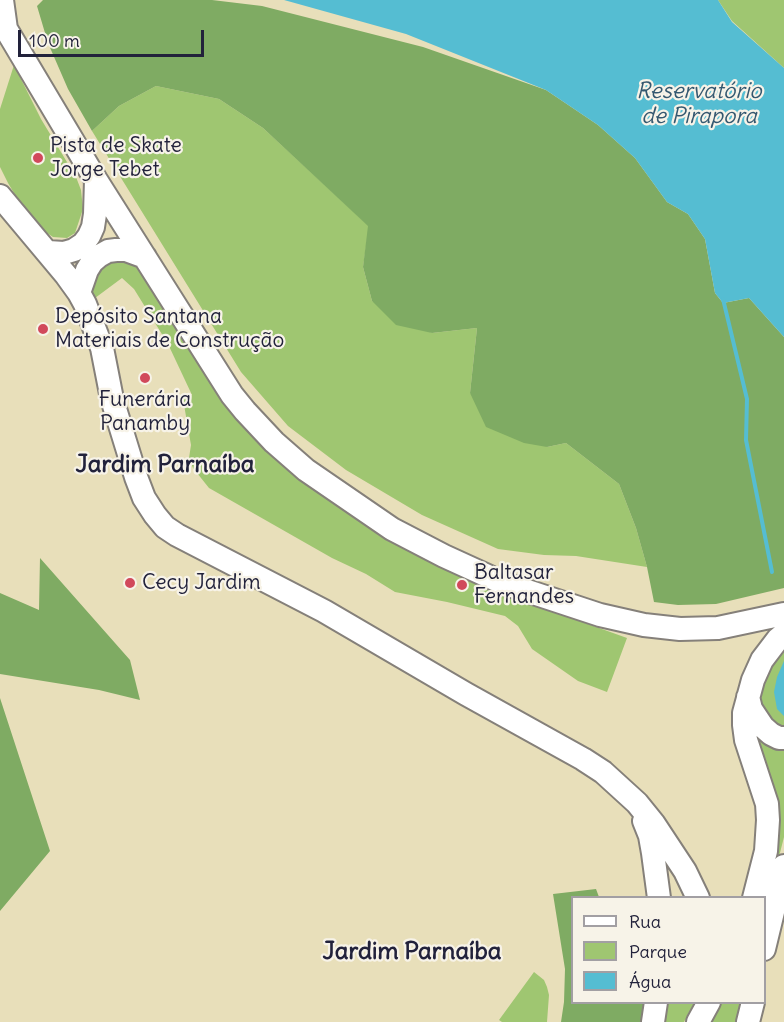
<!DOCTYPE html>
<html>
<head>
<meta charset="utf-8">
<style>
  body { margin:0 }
  #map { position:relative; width:784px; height:1022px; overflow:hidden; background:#e8dfba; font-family:Delius,sans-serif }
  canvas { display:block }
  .legend { position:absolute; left:571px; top:896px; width:195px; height:108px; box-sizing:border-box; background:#f7f3e8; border:2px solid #a29fa3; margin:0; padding:8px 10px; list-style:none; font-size:18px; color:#22223b }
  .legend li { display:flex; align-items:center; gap:12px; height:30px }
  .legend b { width:30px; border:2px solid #a29fa3 }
  .scale { position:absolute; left:18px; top:30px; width:186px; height:27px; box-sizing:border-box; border:3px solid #22223b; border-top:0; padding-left:8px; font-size:18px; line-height:21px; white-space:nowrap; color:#22223b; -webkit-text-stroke:4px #f7f3e8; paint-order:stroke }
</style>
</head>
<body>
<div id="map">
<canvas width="784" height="1022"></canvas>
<ul class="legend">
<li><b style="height:8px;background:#fff"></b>Rua</li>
<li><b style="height:16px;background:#9fc671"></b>Parque</li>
<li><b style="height:16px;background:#55bdd2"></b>Água</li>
</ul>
<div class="scale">100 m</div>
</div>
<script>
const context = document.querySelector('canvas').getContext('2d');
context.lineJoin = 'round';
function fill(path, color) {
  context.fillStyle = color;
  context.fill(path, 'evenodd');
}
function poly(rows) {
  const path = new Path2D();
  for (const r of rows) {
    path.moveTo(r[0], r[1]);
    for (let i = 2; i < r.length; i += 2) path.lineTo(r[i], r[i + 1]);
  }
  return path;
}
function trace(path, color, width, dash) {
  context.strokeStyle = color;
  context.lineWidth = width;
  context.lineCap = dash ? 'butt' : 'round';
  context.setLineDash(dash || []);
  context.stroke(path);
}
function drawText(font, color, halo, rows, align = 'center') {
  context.font = font + ' Delius,sans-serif';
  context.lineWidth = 4.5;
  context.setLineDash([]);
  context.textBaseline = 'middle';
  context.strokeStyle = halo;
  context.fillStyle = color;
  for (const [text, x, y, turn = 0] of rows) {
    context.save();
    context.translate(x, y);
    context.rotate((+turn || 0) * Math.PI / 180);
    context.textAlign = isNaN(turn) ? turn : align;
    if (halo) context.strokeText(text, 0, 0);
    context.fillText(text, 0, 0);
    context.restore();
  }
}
fill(poly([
  [718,0,784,0,784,68,732,21],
  [14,65,41,119,76,177,81,190,83,209,75,233,67,238,53,237,44,231,17,198,8,183,0,167,0,109],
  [156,86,219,99,263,128,369,226,363,267,372,301,432,333,477,328,470,393,547,447,566,443,619,484,636,528,647,567,576,556,544,555,498,549,422,515,346,470,288,426,241,372,92,131,119,106],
  [132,260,223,399,254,439,332,503,396,541,546,609,627,638,607,692,578,681,532,649,518,626,505,616,447,602,395,592,366,574,332,558,209,488,193,468,189,458,191,445,183,399,192,395,168,344,134,289,122,278,91,301,89,287,102,262],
  [784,647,784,732,775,729,758,700,768,669],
  [754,732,784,746,784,837,765,912,772,850],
  [534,972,544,980,547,987,549,995,547,1022,502,1022,499,1020],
  [667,1003,694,1003,684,1022,663,1022],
  [718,1003,745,1003,740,1022,708,1022]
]), '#9fc671');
fill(poly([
  [43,0,212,0,262,6,423,47,546,90,598,125,635,158,667,202,688,214,705,239,715,293,723,303,749,298,784,337,784,588,716,604,678,605,654,602,647,567,636,528,619,484,566,443,547,447,524,443,486,427,470,393,477,328,432,333,396,325,372,301,363,267,368,226,263,128,219,99,156,86,119,106,92,131,68,89,48,43,37,6],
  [40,558,130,660,140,700,99,690,0,674,0,593,39,610],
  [0,698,50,851,0,911],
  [596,889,599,897,572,898,572,1002,650,1003,647,1022,561,1022,564,1002,565,969,553,894]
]), '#7fab63');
fill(poly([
  [284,0,718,0,732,22,784,68,784,337,749,298,723,303,715,293,705,239,688,214,667,202,635,158,598,125,546,90,406,34],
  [784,661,784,716,777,709,774,692,777,677]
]), '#55bdd2');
trace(poly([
  [723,299,747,399,746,440,772,572]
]), '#55bdd2', 4);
const major = poly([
  [2,0,6,29,96,180,232,395,245,411,274,442,306,470,392,529,444,556,503,583,600,615,644,625,680,629,718,628,784,614],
  [0,196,66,275,79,293,85,304,102,348,112,399,136,477,144,498,155,515,165,527,177,535,324,611,466,694,583,759,603,772,637,803,654,824,685,871,698,898],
  [48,252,64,253,74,250,83,244,89,236,93,227,95,214,96,180],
  [79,293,87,270,92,262,99,256,108,251,116,250,126,250,145,257],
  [748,697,751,709,763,727,771,734,779,738,784,738],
  [644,821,650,836,653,853,659,898],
  [754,898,766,851,768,820,767,804,746,740,744,725,744,713,753,680,762,660,778,639,784,634],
  [764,949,784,866],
  [653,1022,656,1002],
  [698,1022,709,1002],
  [748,1022,753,1002]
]);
trace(major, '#85807a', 26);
trace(major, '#fff', 22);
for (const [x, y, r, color] of [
  [38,158,6,"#d1495b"],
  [43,329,6,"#d1495b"],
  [145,378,6,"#d1495b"],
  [130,583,6,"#d1495b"],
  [462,585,6,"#d1495b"]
]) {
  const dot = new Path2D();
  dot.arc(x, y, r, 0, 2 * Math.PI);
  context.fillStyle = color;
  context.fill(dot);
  trace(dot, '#f7f3e8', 2);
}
drawText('21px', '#22223b', '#f7f3e8', [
  ["Pista de Skate",50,146],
  ["Jorge Tebet",50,170],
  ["Depósito Santana",55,317],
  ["Materiais de Construção",55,341],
  ["Funerária",145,400,"center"],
  ["Panamby",145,424,"center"],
  ["Baltasar",474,573],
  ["Fernandes",474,597],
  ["Cecy Jardim",142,583]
], 'left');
drawText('italic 22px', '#345870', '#f7f3e8', [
  ["Reservatório",699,92],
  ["de Pirapora",699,117]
]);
drawText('bold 24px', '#22223b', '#f7f3e8', [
  ["Jardim Parnaíba",165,465],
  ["Jardim Parnaíba",412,952]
]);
</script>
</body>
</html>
